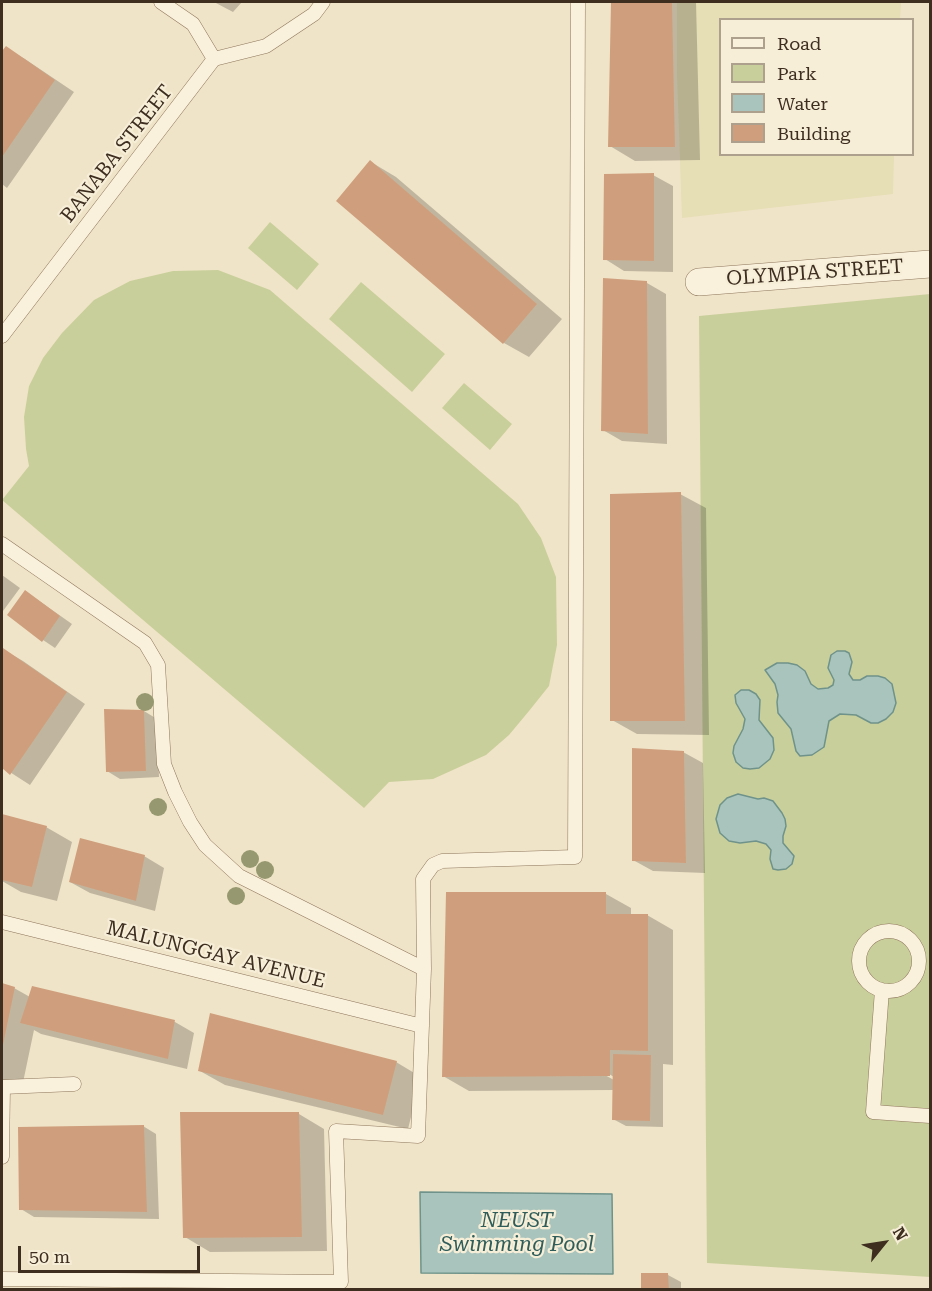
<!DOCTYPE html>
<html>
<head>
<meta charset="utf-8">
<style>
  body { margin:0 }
  #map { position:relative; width:932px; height:1291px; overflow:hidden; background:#f0e4c8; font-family:"Roboto Serif",serif }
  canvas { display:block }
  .frame { position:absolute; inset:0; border:3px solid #3d2e20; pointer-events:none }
  .legend { position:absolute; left:719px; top:18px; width:195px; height:138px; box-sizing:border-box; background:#f7eed8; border:2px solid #ada18e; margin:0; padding:8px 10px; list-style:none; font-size:18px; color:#3d2e20 }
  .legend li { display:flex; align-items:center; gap:12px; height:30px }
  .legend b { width:30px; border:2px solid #ada18e }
  .north { position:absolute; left:854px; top:1213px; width:60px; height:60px; -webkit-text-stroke:4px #f7eed8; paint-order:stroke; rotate:60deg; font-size:16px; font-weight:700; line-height:24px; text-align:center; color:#3d2e20 }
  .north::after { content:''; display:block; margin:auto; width:21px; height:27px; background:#3d2e20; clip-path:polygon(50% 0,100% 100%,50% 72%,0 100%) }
  .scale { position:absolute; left:18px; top:1246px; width:182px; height:27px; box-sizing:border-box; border:3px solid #3d2e20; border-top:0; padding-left:8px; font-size:18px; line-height:21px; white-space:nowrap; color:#3d2e20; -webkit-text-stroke:4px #f7eed8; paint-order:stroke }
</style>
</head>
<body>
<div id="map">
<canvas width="932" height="1291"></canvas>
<div class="frame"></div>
<ul class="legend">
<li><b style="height:8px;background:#faf1dc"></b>Road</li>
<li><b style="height:16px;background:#c9cf9b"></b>Park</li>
<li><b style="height:16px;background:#a9c4bc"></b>Water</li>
<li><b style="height:16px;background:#cf9f7d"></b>Building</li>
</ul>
<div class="north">N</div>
<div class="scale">50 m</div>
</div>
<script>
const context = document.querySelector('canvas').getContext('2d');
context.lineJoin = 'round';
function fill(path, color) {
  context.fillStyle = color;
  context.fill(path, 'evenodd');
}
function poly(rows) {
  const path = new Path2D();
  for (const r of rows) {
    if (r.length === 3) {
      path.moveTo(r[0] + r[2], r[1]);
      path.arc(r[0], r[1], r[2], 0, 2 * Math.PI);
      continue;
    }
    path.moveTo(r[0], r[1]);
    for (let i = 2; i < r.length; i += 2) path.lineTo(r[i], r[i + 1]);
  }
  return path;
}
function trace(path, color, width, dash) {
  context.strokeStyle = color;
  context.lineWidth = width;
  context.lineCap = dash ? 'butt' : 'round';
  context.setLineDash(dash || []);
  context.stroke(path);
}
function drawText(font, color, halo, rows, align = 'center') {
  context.font = font + ' "Roboto Serif",serif';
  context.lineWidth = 4.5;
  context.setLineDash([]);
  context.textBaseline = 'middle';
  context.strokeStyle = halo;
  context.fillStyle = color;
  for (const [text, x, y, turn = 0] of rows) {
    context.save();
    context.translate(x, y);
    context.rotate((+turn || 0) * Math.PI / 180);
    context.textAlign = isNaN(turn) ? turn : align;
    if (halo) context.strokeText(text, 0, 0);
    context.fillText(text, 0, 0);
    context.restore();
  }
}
fill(poly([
  [677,2,901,2,900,19,720,20,720,154,894,155,893,194,682,218,677,78]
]), '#e6deb5');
fill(poly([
  [270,222,319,264,297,290,248,248],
  [218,270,270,290,518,504,541,538,556,577,557,645,549,686,529,711,509,735,486,755,433,779,389,782,364,808,2,500,29,466,26,449,24,417,29,386,43,358,62,333,94,300,130,281,173,271],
  [361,282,445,354,412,392,329,319],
  [930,294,930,1277,707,1263,699,316],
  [464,383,512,424,490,450,442,408]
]), '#c9cf9b');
const water = poly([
  [837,651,845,651,849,653,852,662,849,674,853,680,860,680,867,676,878,676,885,678,892,684,896,703,893,712,886,719,878,723,871,723,856,715,840,714,829,721,824,747,812,755,800,756,796,751,791,729,778,713,777,702,778,695,775,684,765,670,777,663,788,663,797,665,805,671,811,684,818,689,828,688,833,685,834,680,828,668,831,655,837,651],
  [741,690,749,690,756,694,760,700,759,720,773,738,774,750,770,759,759,768,750,769,743,768,736,762,733,753,734,746,743,729,745,719,736,703,735,695,741,690],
  [738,794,758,799,764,798,773,801,782,813,785,819,786,826,783,836,783,843,794,856,792,864,786,869,778,870,773,869,770,859,771,850,766,844,756,841,740,843,729,841,720,833,716,819,720,805,727,798,738,794],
  [420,1192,612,1194,613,1274,421,1273,420,1192]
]);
fill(water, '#a9c4bc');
trace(water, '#6f938a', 1.5);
fill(poly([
  [214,2,242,2,233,12],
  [612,2,696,2,700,160,635,161,610,146],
  [6,48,25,59,74,92,7,188,2,184,2,54],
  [371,162,396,177,562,319,529,357,504,343],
  [653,175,673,186,673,272,624,271,605,259],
  [647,283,666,294,667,444,622,441,603,430],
  [680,494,706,508,709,735,637,734,612,720],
  [2,575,20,588,3,611,2,610],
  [26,592,38,600,72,624,55,648,43,640],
  [4,650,23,661,85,704,30,785,2,767,2,653],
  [144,711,157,719,159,777,120,779,107,771],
  [683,752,703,763,705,873,653,871,633,860],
  [2,816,46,827,72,842,57,901,21,892,2,881],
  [144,856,164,868,155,911,90,893,70,882],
  [448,893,606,894,631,908,631,915,647,915,673,930,673,1065,663,1064,663,1127,626,1126,613,1119,614,1090,469,1091,443,1076],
  [604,1071,614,1077,614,1080,603,1074],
  [2,985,14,988,30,997,175,1022,194,1033,187,1069,41,1034,34,1030,21,1092,2,1087],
  [396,1062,421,1077,408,1129,225,1085,200,1071],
  [299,1114,324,1129,327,1251,210,1252,185,1237],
  [143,1126,156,1134,159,1219,34,1217,21,1209],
  [668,1275,681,1282,681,1290,642,1290]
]), '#0003');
fill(poly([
  [611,2,672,2,675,147,608,147],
  [6,46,55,80,2,157,2,51],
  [370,160,537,304,503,344,336,201],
  [654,173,654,261,603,260,604,174],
  [603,278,647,281,648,434,601,431],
  [681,492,685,721,610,721,610,494],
  [25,590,60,616,42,642,7,615],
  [3,648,67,692,10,775,2,768,2,650],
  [104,709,144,710,146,771,106,772],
  [632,748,684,751,686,863,632,861],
  [2,814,47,826,32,887,2,880],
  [80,838,145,855,136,901,69,882],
  [446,892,606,892,606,914,648,914,648,1051,610,1050,610,1076,442,1077],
  [2,983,15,987,3,1045,2,1045],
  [32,986,175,1020,168,1059,20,1023],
  [210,1013,397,1061,383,1115,198,1071],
  [613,1054,651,1055,650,1121,612,1120],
  [180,1112,299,1112,302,1237,183,1238],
  [144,1125,147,1212,19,1210,18,1127],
  [641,1273,668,1273,669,1290,641,1290]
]), '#cf9f7d');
const service = poly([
  [214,59,266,46,314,14,323,2],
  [2,336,214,59,193,24,161,2],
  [2,544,145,643,158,665,164,764,175,792,190,822,205,845,239,876,424,969],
  [2,922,422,1026],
  [889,961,30],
  [882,990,873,1112,930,1116],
  [2,1157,3,1087,74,1084],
  [2,1279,341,1282,336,1131,418,1136,424,969,423,879,433,865,442,861,575,857,578,2]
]);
const minor = poly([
  [699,282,930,264]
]);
trace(service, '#8d765c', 15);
trace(minor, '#8d765c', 28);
trace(service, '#faf1dc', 14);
trace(minor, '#faf1dc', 27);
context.fillStyle = '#96986f';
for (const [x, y] of [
  [145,702],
  [158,807],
  [250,859],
  [265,870],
  [236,896]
]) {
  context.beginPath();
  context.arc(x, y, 9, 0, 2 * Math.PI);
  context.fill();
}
drawText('20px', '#3d2e20', '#f7eed8', [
  ["BANABA STREET",117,154,-52],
  ["OLYMPIA STREET",815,273,-4],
  ["MALUNGGAY AVENUE",216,955,14]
]);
drawText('italic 21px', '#2f5d5a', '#f7eed8', [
  ["NEUST",517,1221],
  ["Swimming Pool",517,1245]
]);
</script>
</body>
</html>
